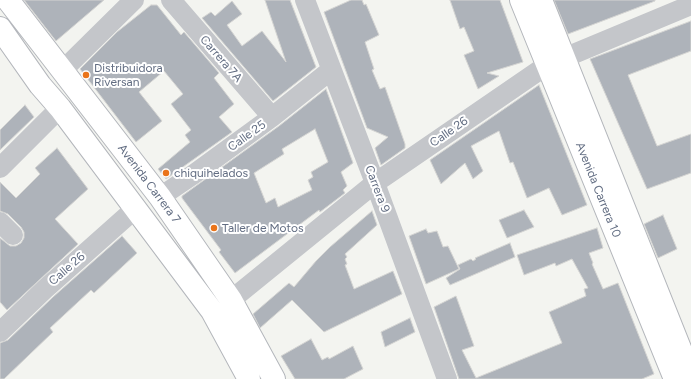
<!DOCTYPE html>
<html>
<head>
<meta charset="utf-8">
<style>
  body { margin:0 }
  canvas { display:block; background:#f3f4f0 }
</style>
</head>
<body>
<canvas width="691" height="379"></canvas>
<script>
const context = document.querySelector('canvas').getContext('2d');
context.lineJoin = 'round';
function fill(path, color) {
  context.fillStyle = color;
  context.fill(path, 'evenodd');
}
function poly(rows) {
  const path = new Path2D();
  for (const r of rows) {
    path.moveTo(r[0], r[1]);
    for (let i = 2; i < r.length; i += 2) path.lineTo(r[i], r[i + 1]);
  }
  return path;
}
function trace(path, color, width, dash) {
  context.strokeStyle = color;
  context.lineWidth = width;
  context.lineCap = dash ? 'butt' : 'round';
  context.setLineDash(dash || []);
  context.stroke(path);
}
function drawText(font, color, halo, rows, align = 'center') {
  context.font = font + ' Figtree,sans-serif';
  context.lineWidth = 4;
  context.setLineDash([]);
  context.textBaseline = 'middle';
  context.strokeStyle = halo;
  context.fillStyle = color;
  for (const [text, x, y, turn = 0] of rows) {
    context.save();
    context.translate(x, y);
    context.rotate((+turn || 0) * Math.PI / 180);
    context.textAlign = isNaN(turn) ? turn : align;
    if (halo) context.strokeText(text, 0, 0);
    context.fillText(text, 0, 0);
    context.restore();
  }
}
const building = poly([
  [24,0,104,0,56,41,24,0],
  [265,0,290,0,316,67,273,101,202,18,211,12,215,16,232,1,242,14,227,25,242,46,262,31,286,62,265,0],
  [351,0,362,0,364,5,366,4,379,35,365,42,374,69,372,70,380,89,385,87,405,144,405,148,381,165,375,148,388,137,367,128,324,12,351,0],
  [450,0,500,0,523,62,487,73,499,76,478,89,464,55,474,51,464,27,460,29,450,0],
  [554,0,655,0,655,1,568,34,554,0],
  [151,5,157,5,181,35,184,32,219,73,214,78,234,104,219,117,232,132,166,179,158,169,190,142,185,135,191,130,171,104,183,94,164,71,139,92,162,121,136,142,80,69,117,32,151,5],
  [691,21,691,51,628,75,657,146,691,134,691,173,647,189,590,59,691,21],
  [539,85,587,205,562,215,549,188,527,198,513,162,510,163,499,131,471,146,483,171,473,179,465,163,441,184,430,160,539,85],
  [326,89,353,163,341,172,347,186,343,190,345,193,320,212,319,210,235,273,219,252,221,250,182,198,182,196,279,126,326,89],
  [315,129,328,162,311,172,313,177,308,180,312,190,278,207,275,198,266,203,254,173,284,154,282,149,315,129],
  [25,105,34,117,0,150,0,130,25,105],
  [57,148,88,189,55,219,78,244,7,310,0,302,0,238,10,246,16,246,21,243,24,238,24,232,21,227,8,214,0,211,0,182,16,198,40,174,35,168,57,148],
  [524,210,534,227,507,238,499,220,524,210],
  [372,211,377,225,345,254,347,257,345,259,347,264,345,265,354,289,393,271,402,294,324,332,292,300,260,328,253,314,289,283,294,287,316,261,330,247,372,211],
  [663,215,677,249,658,258,644,224,663,215],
  [597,228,603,248,589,253,593,263,592,264,603,289,618,283,654,374,642,379,459,379,434,307,456,296,474,346,462,350,476,378,562,343,549,312,586,296,584,289,588,288,572,259,556,266,555,263,524,275,517,255,597,228],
  [426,229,428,233,437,231,443,247,448,246,459,269,426,284,409,236,426,229],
  [122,236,137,253,94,293,91,290,50,328,53,332,4,379,0,379,0,343,8,340,53,297,122,236],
  [510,243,515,257,450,285,446,278,460,269,458,265,471,259,473,261,476,259,475,258,510,243],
  [410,318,415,332,385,347,381,332,410,318],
  [311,339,322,360,328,357,329,359,353,346,363,369,344,379,295,379,281,356,311,339]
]);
fill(building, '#aeb3ba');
trace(building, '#d5d5d3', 1);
const major = poly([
  [8,0,160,197,231,300,274,379],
  [521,0,675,379],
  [541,0,691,376],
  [0,28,40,85,60,108,212,311,249,379]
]);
trace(major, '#b4b7bc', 24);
trace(poly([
  [171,0,272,117],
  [305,0,375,183,447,379],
  [62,71,134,0],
  [0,168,60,108],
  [160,197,194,174,272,117,331,70],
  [0,222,13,235],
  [217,308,231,300,375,183,547,65,691,5],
  [0,332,45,289,136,208]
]), '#c4c6ca', 20);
trace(major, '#fff', 22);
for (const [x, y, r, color] of [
  [86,75,4,"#ea741a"],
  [166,173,4,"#ea741a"],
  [214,228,4,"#ea741a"]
]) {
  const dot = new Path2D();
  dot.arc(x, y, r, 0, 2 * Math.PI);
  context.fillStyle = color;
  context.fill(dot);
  trace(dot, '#fff', 1.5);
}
drawText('12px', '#626d82', '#fff', [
  ["Carrera 7A",221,59,49],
  ["Calle 26",449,132,-35],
  ["Calle 25",247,136,-36],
  ["Avenida Carrera 7",149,184,53],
  ["Carrera 9",377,189,69],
  ["Avenida Carrera 10",598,190,68],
  ["Calle 26",67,269,-41]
]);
drawText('12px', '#626d82', '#fff', [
  ["Distribuidora",94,68],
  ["Riversan",94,82],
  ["chiquihelados",174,173],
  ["Taller de Motos",222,228]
], 'left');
</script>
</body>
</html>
